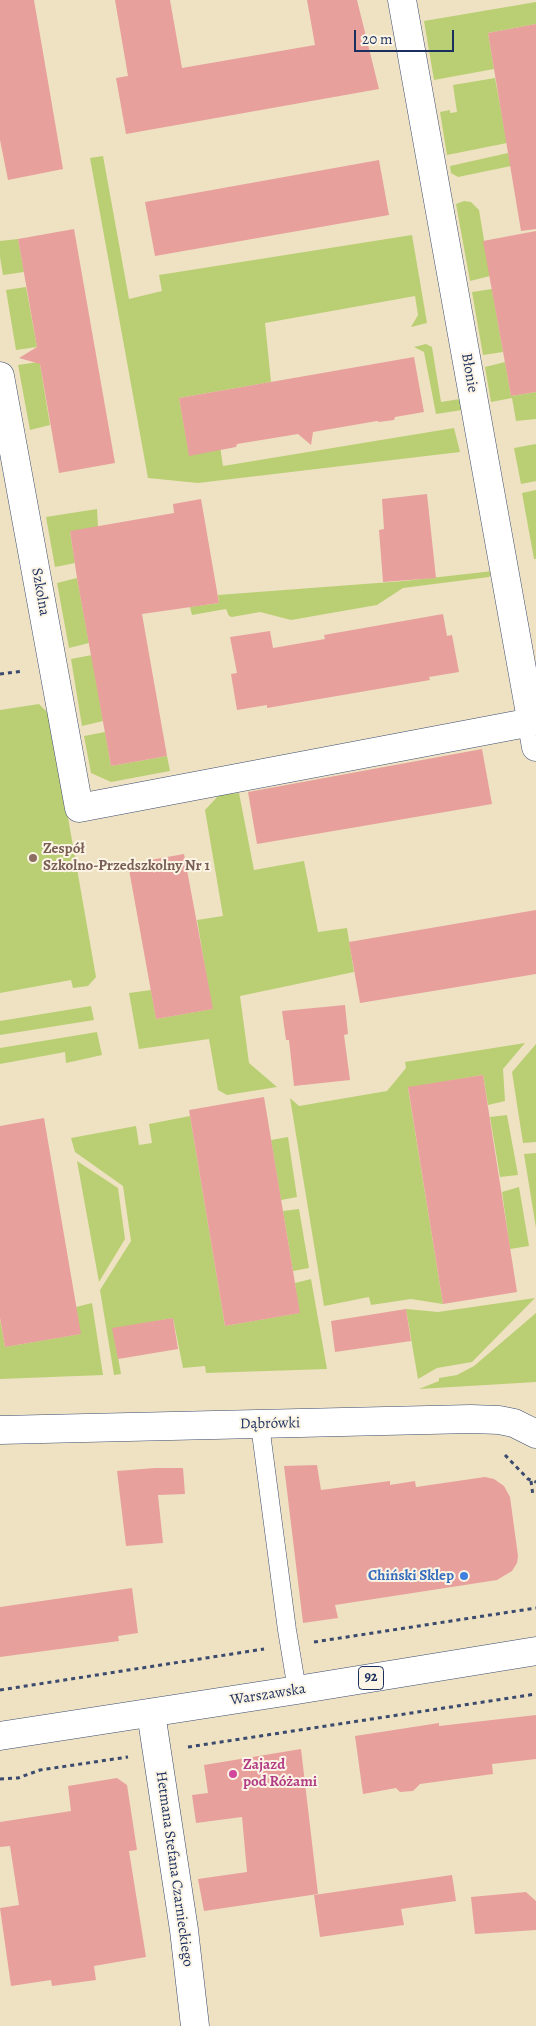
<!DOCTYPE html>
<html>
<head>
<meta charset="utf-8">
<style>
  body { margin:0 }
  #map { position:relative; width:536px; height:2026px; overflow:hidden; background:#eee2c3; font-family:Alegreya,serif }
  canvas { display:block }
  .scale { position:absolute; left:354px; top:30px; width:100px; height:22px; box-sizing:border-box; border:2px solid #1b2f5e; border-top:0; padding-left:6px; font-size:15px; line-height:18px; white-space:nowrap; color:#1b2f5e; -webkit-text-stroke:4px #fcf5e5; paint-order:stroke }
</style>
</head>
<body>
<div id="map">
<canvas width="536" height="2026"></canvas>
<div class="scale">20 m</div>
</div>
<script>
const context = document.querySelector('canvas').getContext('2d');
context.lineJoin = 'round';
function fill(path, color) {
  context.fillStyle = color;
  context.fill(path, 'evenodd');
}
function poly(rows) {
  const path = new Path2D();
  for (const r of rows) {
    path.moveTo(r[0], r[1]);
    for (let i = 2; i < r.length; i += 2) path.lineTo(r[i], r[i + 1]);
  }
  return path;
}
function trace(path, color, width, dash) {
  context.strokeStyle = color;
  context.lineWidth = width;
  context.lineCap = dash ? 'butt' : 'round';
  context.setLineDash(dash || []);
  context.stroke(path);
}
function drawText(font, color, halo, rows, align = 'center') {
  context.font = font + ' Alegreya,serif';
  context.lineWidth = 4;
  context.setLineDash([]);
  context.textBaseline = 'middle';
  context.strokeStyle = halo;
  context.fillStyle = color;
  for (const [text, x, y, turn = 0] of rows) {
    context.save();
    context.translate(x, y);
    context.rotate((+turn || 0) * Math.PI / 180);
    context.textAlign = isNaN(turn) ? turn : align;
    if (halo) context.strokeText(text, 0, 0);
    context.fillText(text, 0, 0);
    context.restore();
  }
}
fill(poly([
  [536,2,536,24,488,33,494,69,434,80,424,21],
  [495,78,507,143,447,155,440,112,450,110,450,113,457,112,453,85],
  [508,153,511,166,458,177,451,173,450,166],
  [103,156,129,299,162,291,159,275,412,235,427,323,411,327,418,315,415,296,265,323,271,382,179,398,189,453,220,446,223,466,454,428,460,452,198,483,148,478,90,158],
  [464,201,471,202,479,210,490,276,470,281,456,204],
  [18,239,24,272,3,275,0,257,0,241],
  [26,287,37,347,16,350,6,290],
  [492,289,503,352,483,355,472,292],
  [426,344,432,347,441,402,466,398,469,409,436,414,424,352,414,347],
  [38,362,40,364,50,425,30,430,18,365],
  [505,362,511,396,536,392,536,419,516,421,512,398,491,402,485,367],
  [536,444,536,481,521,484,514,448],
  [536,490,536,559,534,559,522,493],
  [97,509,98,527,70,532,75,563,55,567,46,517],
  [493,571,489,577,403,588,377,605,291,620,260,612,232,617,229,616,226,609,192,615,190,607,219,603,218,595,404,581],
  [77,578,89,643,69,648,57,583],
  [92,655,103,721,82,726,71,659],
  [39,704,50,715,96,977,88,986,73,988,71,980,0,993,0,710],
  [105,732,111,766,167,756,170,771,111,782,91,773,84,736],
  [239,793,254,870,304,861,318,932,347,928,354,972,240,996,249,1063,277,1087,227,1095,218,1090,209,1039,139,1049,129,993,151,990,156,1019,212,1009,197,920,223,916,205,810,219,795],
  [91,1006,94,1020,0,1035,0,1021],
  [97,1032,102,1055,66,1063,65,1052,0,1064,0,1048],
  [525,1043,503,1069,505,1101,488,1105,483,1075,408,1088,443,1304,411,1299,371,1305,369,1297,324,1306,290,1098,299,1106,387,1091,406,1068,405,1062],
  [536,1044,536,1142,523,1143,512,1072],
  [507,1115,518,1175,500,1177,490,1117],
  [190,1116,225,1326,299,1313,295,1283,311,1279,327,1369,206,1373,205,1366,183,1368,173,1318,113,1329,121,1374,114,1375,100,1290,131,1241,123,1186,75,1152,71,1138,136,1126,139,1145,152,1143,149,1124],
  [288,1137,297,1197,281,1200,271,1140],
  [536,1153,536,1228,524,1154],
  [77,1161,118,1188,125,1239,99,1282],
  [519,1187,529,1246,510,1249,502,1192],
  [299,1209,309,1268,293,1271,283,1211],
  [535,1298,472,1362,437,1368,418,1379,406,1309,438,1312],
  [92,1303,103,1375,0,1379,0,1319,5,1347,80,1334,76,1307],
  [536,1313,536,1382,419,1389,439,1381,439,1378,457,1375,474,1366]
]), '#bacf73');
fill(poly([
  [0,0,34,0,63,169,8,180,0,140],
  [115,0,170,0,182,68,315,45,307,0,357,0,379,89,126,134,116,78,128,76],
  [536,24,536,229,521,231,488,33],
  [379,160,389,215,155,256,145,202],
  [74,229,115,463,59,473,40,364,19,358,37,347,18,239],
  [536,231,536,392,511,396,483,241],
  [414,357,424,412,395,417,394,420,379,422,377,421,313,432,311,445,298,434,237,444,236,447,189,456,179,398],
  [427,494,436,578,383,582,379,530,384,529,382,499],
  [201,499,219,603,142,614,167,756,111,766,77,578,70,531,174,513,173,504],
  [443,614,447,636,452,635,459,672,429,677,430,680,337,696,267,708,267,705,237,710,231,674,237,673,230,637,270,631,273,648,325,639,324,635],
  [482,749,492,804,257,844,248,792],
  [184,854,213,1009,156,1019,128,864],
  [536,910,536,974,360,1003,349,942],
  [345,1005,348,1034,344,1035,350,1080,294,1086,289,1040,286,1040,282,1011],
  [483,1075,517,1292,443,1304,408,1087],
  [264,1097,300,1313,225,1326,189,1110],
  [44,1118,81,1334,5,1347,0,1318,0,1126],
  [406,1309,411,1341,335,1352,331,1321],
  [173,1318,178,1349,118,1359,112,1328],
  [317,1465,321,1490,390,1481,390,1485,415,1481,416,1487,485,1477,494,1479,504,1486,510,1497,518,1556,517,1563,512,1571,497,1580,335,1605,338,1618,303,1623,284,1466],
  [155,1468,183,1468,185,1494,158,1495,163,1543,126,1546,117,1471],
  [132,1588,138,1633,118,1636,119,1641,0,1657,0,1607],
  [536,1715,536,1759,492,1764,493,1774,420,1784,413,1791,400,1792,396,1788,363,1794,355,1736,439,1723,439,1726],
  [301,1749,318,1894,204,1911,198,1879,247,1872,242,1817,196,1823,192,1795,208,1793,204,1765],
  [117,1778,127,1785,137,1850,129,1851,146,1957,94,1966,96,1980,52,1986,51,1980,11,1986,0,1908,19,1905,10,1846,0,1847,0,1822,71,1811,68,1786],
  [452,1875,456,1901,401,1909,404,1925,320,1937,314,1895],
  [526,1892,536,1901,536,1930,475,1934,471,1897]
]), '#e8a09c');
const lane = poly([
  [260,1425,287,1630,297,1690]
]);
const street = poly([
  [402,0,536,747],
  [0,376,79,808,532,722],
  [0,1430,471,1419,499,1420,514,1423,536,1434],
  [151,1713,184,1930,195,2026]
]);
const primary = poly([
  [0,1736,297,1690,536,1651]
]);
trace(lane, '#3b4a6d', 19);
trace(street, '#3b4a6d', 29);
trace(primary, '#3b4a6d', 29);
trace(poly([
  [0,674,23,671],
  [505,1455,528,1479,536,1482],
  [531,1481,533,1496],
  [314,1642,536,1608],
  [0,1690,264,1649],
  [188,1747,536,1694],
  [0,1779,18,1778,40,1770,128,1757]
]), '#3b4a6d', 3, [4, 4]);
trace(lane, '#fff', 18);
trace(street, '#fff', 28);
trace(primary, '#fff', 28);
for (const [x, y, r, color] of [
  [33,858,5,"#8d6e63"],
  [464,1576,5,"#3f7fe0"],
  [233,1774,5,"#d1479c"]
]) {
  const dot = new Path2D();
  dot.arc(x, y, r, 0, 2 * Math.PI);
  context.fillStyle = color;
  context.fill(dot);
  trace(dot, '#fcf5e5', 2);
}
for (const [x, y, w] of [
  [371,1678,25]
]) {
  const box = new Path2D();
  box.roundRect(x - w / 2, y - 11.5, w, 23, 4);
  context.fillStyle = '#fcf5e5';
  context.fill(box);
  trace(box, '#1b2f5e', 1);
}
drawText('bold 14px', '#1b2f5e', null, [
  ["92",371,1678]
]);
drawText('15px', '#1b2f5e', '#fcf5e5', [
  ["Błonie",469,373,80],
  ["Szkolna",40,592,80],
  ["Dąbrówki",270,1424,-1],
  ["Warszawska",268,1695,-9],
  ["Hetmana Stefana Czarnieckiego",174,1869,82]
]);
drawText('bold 15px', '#785e54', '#fcf5e5', [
  ["Zespół",43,849],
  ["Szkolno-Przedszkolny Nr 1",43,866]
], 'left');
drawText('bold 15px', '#366cbe', '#fcf5e5', [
  ["Chiński Sklep",454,1576]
], 'right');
drawText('bold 15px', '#b23c85', '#fcf5e5', [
  ["Zajazd",243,1765],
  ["pod Różami",243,1782]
], 'left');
</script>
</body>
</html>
